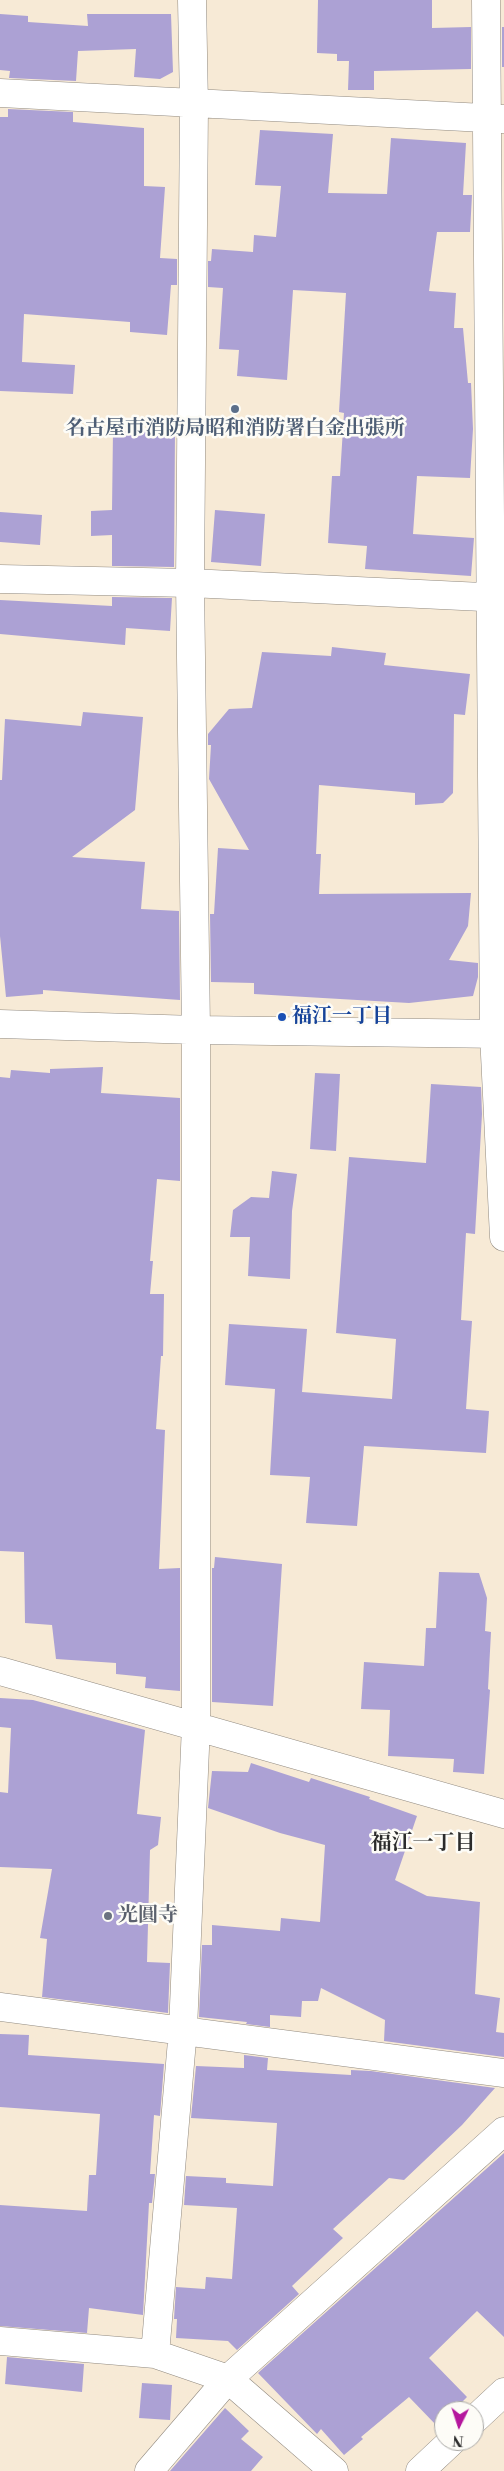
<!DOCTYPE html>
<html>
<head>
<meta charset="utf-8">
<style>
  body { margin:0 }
  #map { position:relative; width:504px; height:2471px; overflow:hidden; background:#f7ead6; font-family:"Libre Bodoni",serif }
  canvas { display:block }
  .north { position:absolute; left:434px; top:2401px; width:50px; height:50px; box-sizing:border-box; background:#fdfcf7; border:1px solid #a9a8a5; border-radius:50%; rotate:184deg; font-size:14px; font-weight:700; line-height:20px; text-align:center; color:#2b2b2b }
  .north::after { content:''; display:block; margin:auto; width:18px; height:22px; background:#b5179e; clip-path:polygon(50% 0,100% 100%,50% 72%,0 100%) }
</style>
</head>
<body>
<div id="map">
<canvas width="504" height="2471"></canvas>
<div class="north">N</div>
</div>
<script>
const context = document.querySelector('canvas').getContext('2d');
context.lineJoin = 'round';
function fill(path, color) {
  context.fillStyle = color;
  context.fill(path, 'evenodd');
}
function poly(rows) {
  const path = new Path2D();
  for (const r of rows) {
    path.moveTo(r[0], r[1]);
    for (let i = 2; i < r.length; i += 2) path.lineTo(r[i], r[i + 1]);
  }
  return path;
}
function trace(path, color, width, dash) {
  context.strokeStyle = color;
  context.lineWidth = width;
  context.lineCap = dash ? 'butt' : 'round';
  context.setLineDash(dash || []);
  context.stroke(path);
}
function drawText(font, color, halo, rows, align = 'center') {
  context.font = font + ' "Libre Bodoni","Noto Serif JP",serif';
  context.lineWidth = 5;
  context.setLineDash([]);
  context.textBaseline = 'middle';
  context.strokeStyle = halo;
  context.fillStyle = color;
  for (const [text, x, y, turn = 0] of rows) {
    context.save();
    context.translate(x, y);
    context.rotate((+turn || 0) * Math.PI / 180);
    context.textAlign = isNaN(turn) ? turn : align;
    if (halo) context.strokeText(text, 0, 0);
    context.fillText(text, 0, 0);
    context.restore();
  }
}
fill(poly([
  [318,0,432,0,432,28,471,27,471,69,374,71,374,90,348,90,349,61,337,61,337,54,317,53],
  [0,14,28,16,28,22,88,26,87,14,171,14,173,72,160,79,134,77,136,49,78,51,76,81,9,78,10,71,0,70],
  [502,27,504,27,504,67,502,67],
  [8,109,73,112,73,122,144,128,144,186,165,187,160,258,177,259,177,285,171,285,167,335,130,332,130,322,24,314,22,362,75,365,73,394,0,391,0,117,8,117],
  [260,130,333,134,328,193,387,194,391,138,466,143,463,195,472,195,470,232,437,232,429,291,456,293,454,328,463,328,468,383,471,383,473,429,470,478,417,476,413,534,474,538,471,576,365,569,367,546,328,543,332,476,340,476,344,413,339,412,346,293,293,290,287,380,237,376,239,350,219,349,223,288,208,287,208,261,211,261,212,249,253,252,254,235,276,237,281,186,255,185],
  [113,431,175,431,174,567,112,566,112,535,91,536,91,511,112,510],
  [215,510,265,514,261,566,211,562],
  [0,512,42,515,40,545,0,542],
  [112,597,172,598,170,631,126,628,125,645,0,634,0,600,112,606],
  [332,647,386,653,384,665,470,674,465,715,454,714,453,793,443,803,415,805,415,793,319,785,316,854,321,854,319,894,471,893,468,926,449,960,478,963,478,977,473,996,409,1003,254,994,254,983,211,982,210,914,214,914,218,848,249,850,209,779,211,745,208,745,208,734,229,709,252,708,262,652,331,656],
  [83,712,143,717,135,810,72,857,145,862,141,909,179,911,180,1000,43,990,43,994,6,997,0,936,0,780,2,780,5,719,81,726],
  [103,1067,101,1093,180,1098,180,1181,157,1179,150,1261,153,1261,150,1294,164,1294,163,1356,161,1356,156,1429,165,1430,159,1569,180,1568,180,1691,145,1688,146,1677,116,1674,116,1663,56,1659,52,1625,25,1623,24,1552,0,1551,0,1077,10,1078,11,1070,50,1073,50,1069],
  [315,1073,340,1074,336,1151,310,1149],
  [431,1084,481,1087,482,1114,475,1234,466,1233,461,1320,472,1321,466,1409,489,1411,486,1453,364,1446,357,1526,306,1523,310,1477,270,1475,275,1389,225,1385,229,1324,307,1329,302,1392,392,1399,396,1339,336,1333,349,1157,426,1163],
  [272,1171,297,1174,292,1211,290,1279,248,1276,250,1237,230,1237,233,1210,251,1197,269,1198],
  [215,1557,282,1564,273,1706,212,1702,212,1568,214,1568],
  [439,1572,479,1573,487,1598,485,1631,491,1632,488,1689,490,1690,484,1774,453,1772,454,1759,388,1756,390,1710,361,1709,364,1662,424,1666,426,1628,436,1628],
  [0,1698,33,1700,145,1730,137,1814,161,1817,158,1845,150,1850,147,1962,170,1963,168,2013,42,1997,47,1939,40,1938,52,1869,0,1867,0,1792,8,1793,11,1728,0,1727],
  [251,1763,309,1782,311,1778,370,1797,369,1799,417,1816,395,1880,427,1896,480,1902,475,1994,500,1998,496,2032,504,2033,504,2057,384,2041,385,2020,321,1988,318,2001,302,2001,301,2017,270,2015,270,2027,246,2024,247,2022,199,2017,202,1945,212,1945,212,1925,280,1931,281,1918,320,1922,325,1845,280,1833,208,1808,212,1771,248,1772],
  [0,2034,29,2035,28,2055,164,2064,160,2116,154,2115,150,2174,155,2174,152,2203,149,2203,143,2315,89,2308,87,2333,0,2326,0,2205,87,2211,89,2175,96,2175,100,2114,0,2107],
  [244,2055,268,2058,267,2070,351,2075,351,2070,371,2071,495,2088,462,2125,404,2180,389,2178,333,2229,343,2238,292,2286,299,2294,237,2350,228,2341,176,2338,177,2319,174,2319,176,2287,205,2289,206,2277,232,2279,237,2208,184,2205,186,2176,226,2178,226,2183,273,2186,277,2123,191,2118,196,2066,244,2068],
  [504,2153,504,2337,477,2311,429,2358,467,2397,453,2411,444,2411,444,2419,437,2426,409,2397,361,2437,363,2439,344,2455,321,2429,317,2434,258,2373],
  [7,2357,84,2364,82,2392,5,2384],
  [142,2383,172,2385,170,2420,139,2418],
  [225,2408,249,2431,241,2439,263,2457,251,2471,170,2471]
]), '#aca1d4');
const minor = poly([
  [486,0,494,1034,504,1237],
  [0,93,504,119],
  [0,579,190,583,504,598],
  [0,1024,196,1030,504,1034],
  [0,1671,504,1814],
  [0,2007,504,2073],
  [0,2341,155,2354,228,2379,334,2471],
  [155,2354,183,2029,196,1725,196,1030,190,583,194,105,192,0],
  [474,2420,504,2392],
  [149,2471,228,2379,504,2131],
  [420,2471,452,2441]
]);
trace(minor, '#918a80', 29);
trace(minor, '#fff', 28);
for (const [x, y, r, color] of [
  [235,409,5,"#5c6f8a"],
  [282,1017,5,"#1a4fb4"],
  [108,1916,5,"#6b7280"]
]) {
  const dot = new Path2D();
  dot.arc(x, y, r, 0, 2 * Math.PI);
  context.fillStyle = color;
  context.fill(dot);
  trace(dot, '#fdfcf7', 2);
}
drawText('bold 20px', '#4e5e75', '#fdfcf7', [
  ["名古屋市消防局昭和消防署白金出張所",235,429]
]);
drawText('bold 20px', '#164399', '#fdfcf7', [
  ["福江一丁目",292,1017]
], 'left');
drawText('bold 20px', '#5b616d', '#fdfcf7', [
  ["光圓寺",118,1916]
], 'left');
drawText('bold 21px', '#2b2b2b', '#fdfcf7', [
  ["福江一丁目",423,1844]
]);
</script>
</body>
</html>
